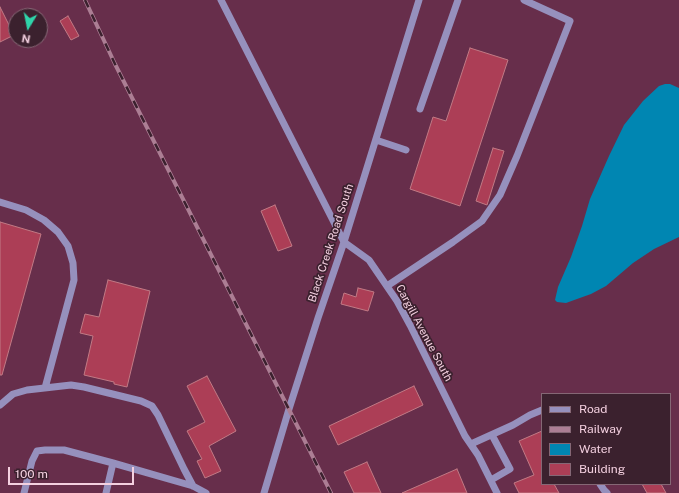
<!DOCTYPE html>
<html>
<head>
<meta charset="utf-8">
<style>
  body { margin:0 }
  #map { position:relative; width:679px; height:493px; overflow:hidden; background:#672e4b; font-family:"Public Sans",sans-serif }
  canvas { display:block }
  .legend { position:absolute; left:541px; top:393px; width:130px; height:92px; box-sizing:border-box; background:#3b212e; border:1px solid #856775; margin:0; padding:5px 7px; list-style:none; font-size:12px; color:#f4d0e0 }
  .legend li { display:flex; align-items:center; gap:8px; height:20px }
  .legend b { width:20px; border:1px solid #856775 }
  .north { position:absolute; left:8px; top:8px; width:40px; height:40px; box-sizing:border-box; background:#3b212e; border:1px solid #856775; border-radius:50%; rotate:190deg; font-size:11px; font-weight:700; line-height:16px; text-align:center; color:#f4d0e0 }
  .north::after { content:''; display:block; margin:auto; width:14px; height:18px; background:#2fd4aa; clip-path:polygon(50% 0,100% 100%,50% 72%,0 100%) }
  .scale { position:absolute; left:8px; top:467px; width:126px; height:18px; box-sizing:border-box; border:2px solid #f4d0e0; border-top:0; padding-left:5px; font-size:12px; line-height:14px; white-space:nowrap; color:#f4d0e0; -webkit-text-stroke:3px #3b212e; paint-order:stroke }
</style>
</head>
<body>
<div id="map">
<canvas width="679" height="493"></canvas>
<ul class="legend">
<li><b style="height:5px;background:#9690bd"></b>Road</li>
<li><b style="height:5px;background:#ac7e94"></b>Railway</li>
<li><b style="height:11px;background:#0086b2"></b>Water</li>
<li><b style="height:11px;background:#ac3e56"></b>Building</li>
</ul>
<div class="north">N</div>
<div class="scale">100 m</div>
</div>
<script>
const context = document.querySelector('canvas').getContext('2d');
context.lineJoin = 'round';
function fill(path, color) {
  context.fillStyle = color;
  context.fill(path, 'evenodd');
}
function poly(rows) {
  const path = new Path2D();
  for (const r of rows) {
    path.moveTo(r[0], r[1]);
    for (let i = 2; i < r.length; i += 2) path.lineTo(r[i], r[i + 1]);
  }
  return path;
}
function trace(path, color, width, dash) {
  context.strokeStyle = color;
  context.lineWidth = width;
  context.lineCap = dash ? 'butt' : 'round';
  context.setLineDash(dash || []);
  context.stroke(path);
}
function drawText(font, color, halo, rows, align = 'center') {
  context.font = font + ' "Public Sans",sans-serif';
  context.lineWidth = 3.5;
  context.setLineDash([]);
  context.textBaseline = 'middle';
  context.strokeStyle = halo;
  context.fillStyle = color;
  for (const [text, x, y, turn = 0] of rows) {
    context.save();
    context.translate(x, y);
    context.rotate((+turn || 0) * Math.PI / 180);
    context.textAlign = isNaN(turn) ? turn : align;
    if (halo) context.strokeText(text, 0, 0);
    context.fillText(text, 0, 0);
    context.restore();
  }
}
fill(poly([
  [665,84,670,84,679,88,679,237,654,249,633,263,606,286,591,294,577,299,566,303,557,302,555,300,558,287,571,257,582,226,590,199,609,156,624,125,643,101,659,86]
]), '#0086b2');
const building = poly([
  [0,7,14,35,0,42,0,7],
  [68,16,79,36,71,40,60,21,68,16],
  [470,48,508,60,460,206,410,189,433,117,446,121,470,48],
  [493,148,504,151,487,205,476,201,493,148],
  [275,205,292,246,278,251,261,211,275,205],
  [0,222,41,234,2,375,0,375,0,222],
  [108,280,150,291,127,387,114,384,114,382,84,375,93,336,80,333,85,314,99,317,108,280],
  [358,288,374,292,368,311,341,304,344,293,356,297,358,288],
  [207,376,236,431,209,446,221,471,205,478,197,461,202,459,187,431,205,422,187,386,207,376],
  [414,386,423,405,338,445,329,426,414,386],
  [542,431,542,484,554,484,559,493,519,493,514,483,534,475,519,441,542,431],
  [367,462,381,493,354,493,344,472,367,462],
  [457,469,467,493,402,493,457,469],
  [642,484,661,484,666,493,647,493,642,484]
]);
fill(building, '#ac3e56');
trace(building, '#c17a85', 1);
trace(poly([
  [221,0,344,242,369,260,397,301,410,325,465,436,478,455,497,493],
  [420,109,458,0],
  [376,140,406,150],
  [0,202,26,210,44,220,58,232,68,246,73,263,74,280,45,388],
  [387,286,453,242,482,221,500,195,517,156,570,21,524,0],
  [0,405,13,394,27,390,71,385,84,387,141,401,152,406,158,415,184,469,193,486],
  [471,444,513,425,530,415,542,410],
  [491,480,510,469,492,435],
  [600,484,604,490,607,493],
  [24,493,32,461,37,451,45,450,64,450,113,463,193,486,206,493],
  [106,493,113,463],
  [264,493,289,409,318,318,344,242,419,0]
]), '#9690bd', 7);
const rail = poly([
  [85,0,115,64,331,493]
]);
trace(rail, '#ac7e94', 4);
trace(rail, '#3b212e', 2.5, [8]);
drawText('11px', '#f4d0e0', '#3b212e', [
  ["Black Creek Road South",331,243,-72],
  ["Cargill Avenue South",424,333,62]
]);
</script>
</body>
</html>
